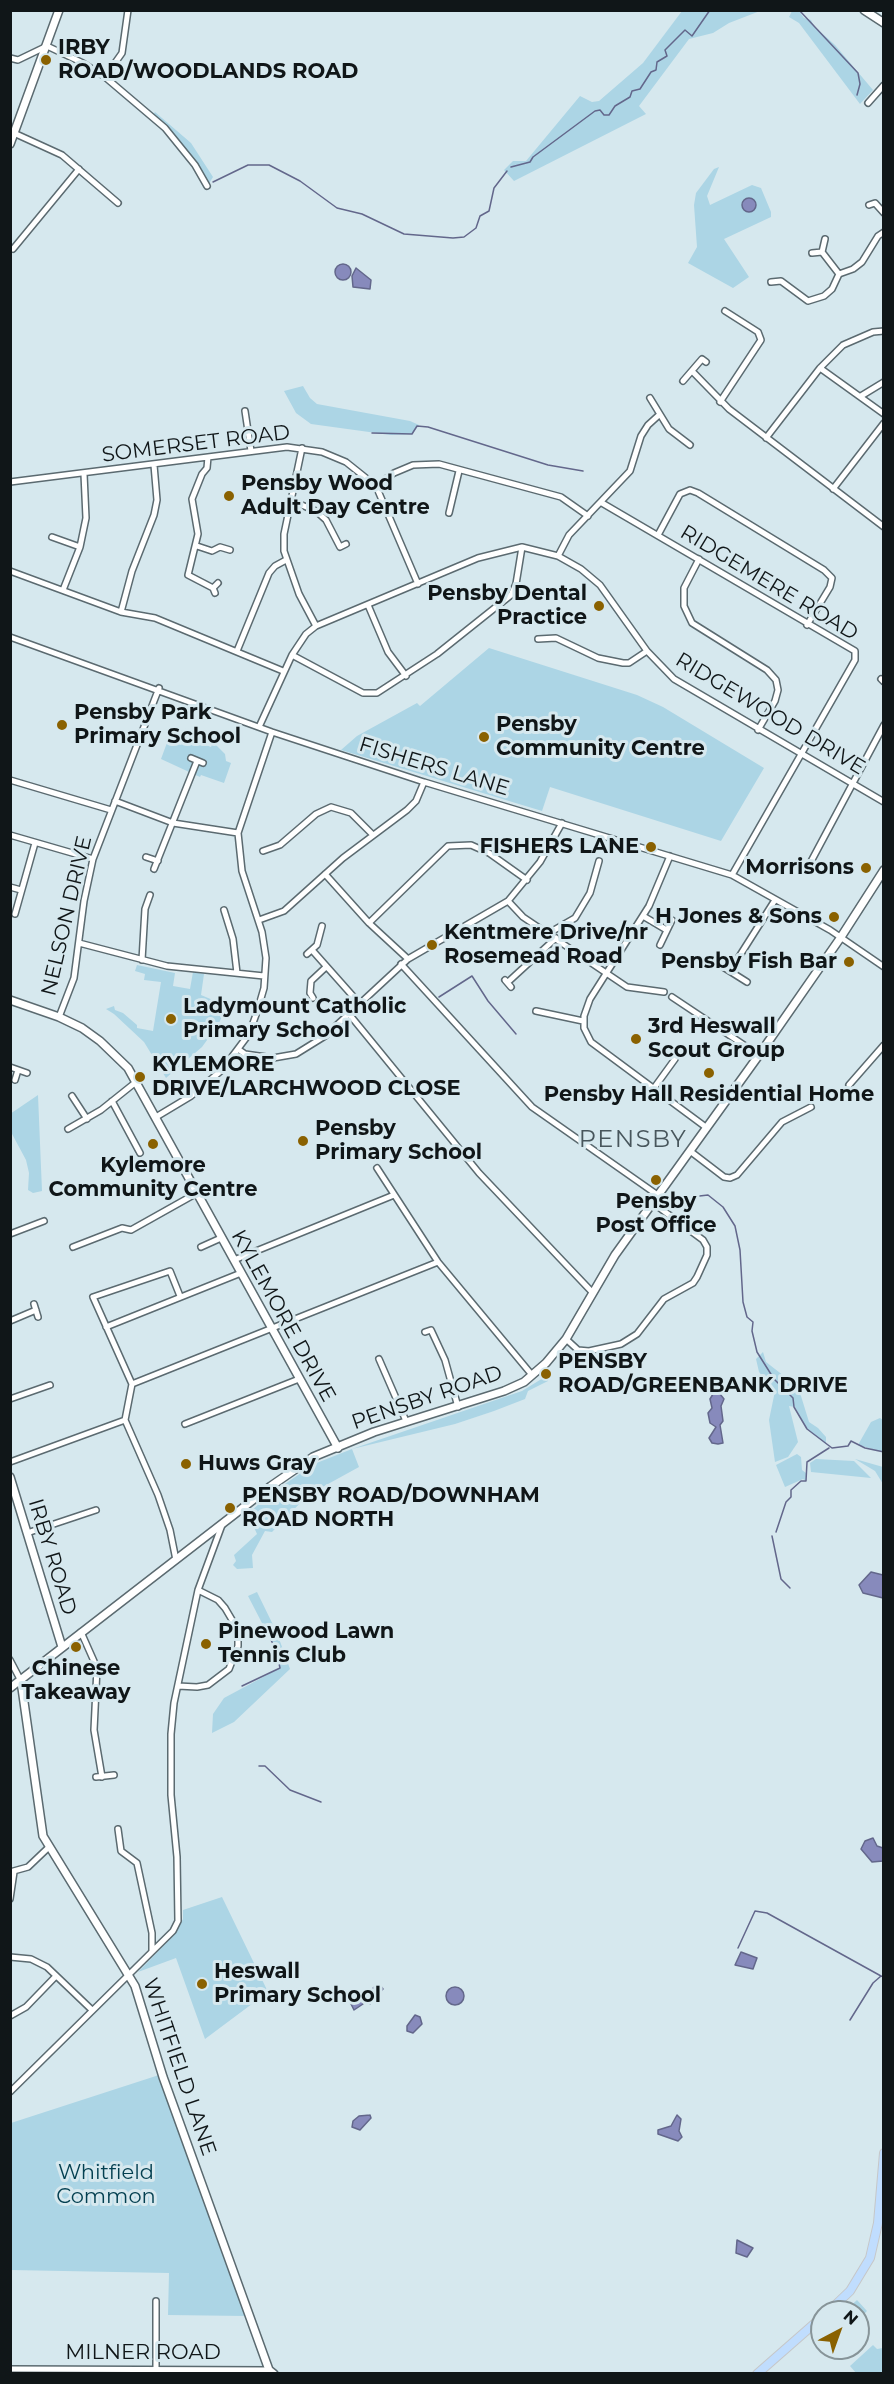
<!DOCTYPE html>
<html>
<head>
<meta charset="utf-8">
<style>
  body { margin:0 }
  #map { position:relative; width:894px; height:2384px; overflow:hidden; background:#d6e8ee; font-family:Montserrat,sans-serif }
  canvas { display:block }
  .frame { position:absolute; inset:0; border:12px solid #101618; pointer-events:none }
  .north { position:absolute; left:810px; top:2300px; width:60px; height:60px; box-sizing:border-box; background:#d6e8ee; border:2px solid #879498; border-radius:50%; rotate:41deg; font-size:16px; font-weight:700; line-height:24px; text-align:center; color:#101618 }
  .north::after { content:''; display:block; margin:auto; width:21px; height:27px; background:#8a6100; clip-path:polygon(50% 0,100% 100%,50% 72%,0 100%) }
</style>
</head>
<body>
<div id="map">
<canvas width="894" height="2384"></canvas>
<div class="frame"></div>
<div class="north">N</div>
</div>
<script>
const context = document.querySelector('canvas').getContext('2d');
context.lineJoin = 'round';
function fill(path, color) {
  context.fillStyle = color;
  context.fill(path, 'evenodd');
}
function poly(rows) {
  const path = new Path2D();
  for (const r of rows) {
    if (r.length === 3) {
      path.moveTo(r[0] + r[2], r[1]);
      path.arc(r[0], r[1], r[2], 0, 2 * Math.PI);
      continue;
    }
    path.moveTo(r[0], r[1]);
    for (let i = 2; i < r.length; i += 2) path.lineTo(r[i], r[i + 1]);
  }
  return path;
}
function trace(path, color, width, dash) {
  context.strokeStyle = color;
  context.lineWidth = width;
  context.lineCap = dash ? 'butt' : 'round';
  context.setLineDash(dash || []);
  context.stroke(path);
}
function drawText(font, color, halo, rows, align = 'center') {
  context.font = font + ' Montserrat,sans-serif';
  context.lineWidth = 6;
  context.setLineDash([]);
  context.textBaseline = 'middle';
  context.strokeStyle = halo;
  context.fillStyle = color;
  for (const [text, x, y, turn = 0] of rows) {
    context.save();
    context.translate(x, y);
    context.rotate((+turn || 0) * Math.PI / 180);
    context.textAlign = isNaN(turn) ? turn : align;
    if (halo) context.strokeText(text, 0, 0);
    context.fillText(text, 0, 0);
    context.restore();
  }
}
fill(poly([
  [682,11,760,11,729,23,713,33,689,39,639,106,646,114,514,181,504,170,513,161,526,161,580,96,592,102,599,101,643,63],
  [792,11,799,11,804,18,811,20,814,26,835,45,873,90,860,104,799,23,789,17],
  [155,112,191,143,213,177,208,185,197,162,153,115],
  [719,167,707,196,710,205,752,185,761,188,771,212,771,217,724,239,749,277,733,288,688,263,697,247,694,205,696,193,714,169],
  [303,386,310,398,317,404,410,421,419,425,412,434,391,435,311,424,296,413,284,391],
  [489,648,637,695,663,707,764,768,721,841,550,787,542,811,341,750,357,736,417,703,420,706],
  [188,738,211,747,213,742,225,754,226,761,231,763,224,783,201,775,200,777,161,759,168,740,181,745],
  [137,965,175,973,173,986,190,989,193,972,204,974,201,995,227,1006,218,1025,202,1047,166,1078,144,1042,114,1014,106,1009,114,1006,115,1010,123,1013,137,1025,137,1028,153,1031,161,982,144,980,145,974,135,971],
  [38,1095,42,1191,33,1193,28,1190,29,1173,26,1160,11,1132,10,1114],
  [763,1352,766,1362,793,1383,801,1396,809,1422,818,1428,826,1437,826,1444,807,1429,795,1407,789,1406,798,1442,788,1457,775,1462,769,1420,775,1391,759,1372,756,1359],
  [548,1375,548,1381,528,1391,525,1399,494,1411,455,1424,352,1449,359,1467,308,1495,272,1532,265,1531,252,1555,253,1568,237,1569,233,1565,236,1561,234,1555,257,1534,252,1523,256,1520,250,1512,269,1495,314,1464,352,1449,522,1391],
  [880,1418,883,1420,883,1452,858,1445,871,1422],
  [797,1454,801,1457,802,1470,806,1473,806,1481,803,1479,785,1487,776,1465],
  [816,1459,854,1461,871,1478,811,1472,810,1463],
  [855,1459,883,1467,883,1484,875,1471],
  [257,1592,277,1633,290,1669,234,1722,212,1733,213,1714,224,1698,280,1668,276,1650,248,1596],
  [222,1897,268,1992,205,2039,176,1958,138,1972,175,1934,183,1919,183,1910],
  [159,2075,246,2316,168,2315,169,2273,11,2270,11,2123],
  [857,2300,867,2311,858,2320,858,2312,844,2312],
  [873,2345,877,2349,883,2348,883,2373,856,2373,850,2366]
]), '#acd5e5');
const water = poly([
  [749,205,7],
  [343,272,8],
  [356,268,371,280,370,289,353,287,352,276,356,268],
  [713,1394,720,1394,724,1399,721,1406,723,1421,720,1425,723,1443,718,1444,712,1443,709,1438,716,1427,710,1423,708,1413,712,1408,710,1399,713,1394],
  [871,1572,883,1575,883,1598,863,1593,859,1585,871,1572],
  [873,1838,877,1846,883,1848,883,1861,872,1862,861,1849,865,1841,873,1838],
  [741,1952,757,1958,753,1969,735,1965,741,1952],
  [376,1985,380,1985,383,1989,370,2004,367,1995,376,1985],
  [455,1996,9],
  [354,1993,359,1993,363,2004,354,2010,348,1998,354,1993],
  [415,2015,420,2017,422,2024,413,2033,407,2031,407,2026,415,2015],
  [370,2115,371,2118,360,2130,352,2127,353,2121,359,2116,370,2115],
  [677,2115,681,2119,679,2131,682,2137,678,2141,658,2134,658,2130,671,2126,677,2115],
  [737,2240,753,2248,747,2257,736,2253,737,2240]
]);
fill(water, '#878abc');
trace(water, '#63678b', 1.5);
trace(poly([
  [799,10,858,73,860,84,857,95],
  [511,167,530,162,533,157,595,111,600,110,604,115,609,115,615,106,630,97,632,91,640,89,651,72,656,70,657,62,667,56,665,50,685,30,692,36,710,10],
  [213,182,248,165,269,165,300,181,337,208,362,214,404,234,453,238,464,237,476,228,480,216,489,211,494,188,507,171],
  [372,433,412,434,417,426,428,427,548,465,583,471],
  [439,997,472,976,488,1001,516,1034],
  [691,1197,708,1195,723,1207,735,1226,740,1250,743,1302,747,1317,753,1322,752,1331,757,1352,774,1379,793,1398,794,1407,807,1429,832,1448,848,1446,851,1441,865,1448,884,1452],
  [776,1532,786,1502,791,1497,791,1490,801,1481,806,1481,807,1462,829,1448],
  [772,1536,781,1579,790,1588],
  [242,1686,280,1668,276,1650,267,1632],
  [259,1766,265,1766,290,1790,321,1802],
  [738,1948,755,1911,767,1913,881,1976],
  [850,2020,873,1983,881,1976,884,1977]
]), '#63678b', 1.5);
const street = poly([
  [10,58,18,60,47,46,83,63,105,77,165,128,195,165,207,186],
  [105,77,122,53,128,10],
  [868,103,884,85],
  [16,134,62,155,118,203],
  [869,205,875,203,884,213],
  [13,249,79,169],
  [822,252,825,239],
  [812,253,822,252,839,274],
  [771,282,781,281,808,301,824,296,832,289,839,274,853,269,862,262,878,236,884,232],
  [820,368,884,414],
  [692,371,729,409,884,527],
  [683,381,702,359,706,362],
  [861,396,884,382],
  [650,398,669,429,690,445],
  [720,402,761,340,758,332,725,311],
  [245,411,251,451],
  [766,438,820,368,843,345,873,332,884,331],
  [302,448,284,534,284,551,299,594,316,626],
  [208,457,207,468,202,474,192,499,198,534,188,575,213,588],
  [10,482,287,447,322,452,346,462,376,486,418,584],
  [376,486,394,473,413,465,439,464,561,497,588,516],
  [833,489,884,423],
  [292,501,316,511,326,520,340,547,346,544],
  [602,503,855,651,855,660,732,875],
  [449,513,459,471],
  [658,535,680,494,690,490,698,493,824,570,832,578,830,587,807,625],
  [52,537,80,547],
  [197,546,212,551,220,547,230,550],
  [558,556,569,535,630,471,641,436,648,425,659,415],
  [699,559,684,588,684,606,692,623,767,670,776,680,778,690,775,701,758,730],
  [10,571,121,612,155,618,283,671],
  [63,590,80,547,86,518,84,474],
  [215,593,213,588,218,583],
  [368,605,388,652,406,676],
  [121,612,132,571,154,515,157,500,154,465],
  [10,637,272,732,424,782,732,875,830,930,884,967],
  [538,639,556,638,598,658,623,663,629,663,647,651],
  [237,651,269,573,275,566,286,560],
  [292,655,363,693,377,693,437,654,511,595,516,584,522,547],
  [881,679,884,682],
  [259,727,292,655,306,634,316,626,478,558,522,547,558,556,581,569,600,585,647,651,674,679,884,802],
  [191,758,203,763],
  [10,780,111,810],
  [115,801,173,823,238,833],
  [10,835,93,859],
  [263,851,280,845,316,814,331,807,351,813,373,835],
  [670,856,649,906,590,999,584,1016,584,1028,591,1042,707,1128],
  [146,857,158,861],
  [154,869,197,761],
  [807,869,884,725],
  [325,874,369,923,408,959],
  [10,887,21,890],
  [508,901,523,917,627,987,664,992],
  [224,910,233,939,237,973],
  [15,914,35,843],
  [643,916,665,929],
  [259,920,284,911,343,858,407,810,416,801,424,782],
  [369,923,448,846,471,845,489,853,527,880],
  [549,933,575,918,590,893,599,861],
  [79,943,167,966,264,976],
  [660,945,672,920],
  [312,950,359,1003],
  [307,954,317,945,322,926],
  [142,960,145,909,150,895],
  [712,960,747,982],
  [401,964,532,1107,659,1196],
  [730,971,775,900],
  [505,980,511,987],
  [508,982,556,938],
  [672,997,759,1055],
  [313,998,310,993,311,981,326,967],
  [536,1011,583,1021],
  [349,1014,479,1173,592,1292],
  [59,1017,74,978,84,901,93,859,159,688],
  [238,1049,245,1054,273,1058,296,1054,325,1036,408,959,508,901,540,862,562,823],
  [10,1067,27,1073],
  [15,1080,18,1070],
  [849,1085,884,1045],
  [654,1088,675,1059],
  [72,1096,87,1119],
  [112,1101,140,1153],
  [156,1117,191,1096,222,1070,249,1034,257,1012,264,988,266,958,262,932,242,871,238,833,272,732],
  [68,1129,101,1110,136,1082],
  [690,1151,724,1177,730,1178,737,1175,782,1122,811,1107],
  [377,1168,438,1262,532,1375],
  [10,1234,44,1221],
  [73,1247,122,1228,131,1230,197,1193],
  [201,1247,221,1238],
  [234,1260,394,1195],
  [34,1304,38,1317],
  [10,1321,36,1310],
  [106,1327,241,1273],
  [425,1332,431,1330,445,1360,458,1407],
  [566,1339,578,1350,589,1351,621,1344,637,1334,664,1299,693,1283,697,1277,707,1255,707,1247,703,1240,653,1203],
  [379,1359,406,1421],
  [132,1384,438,1262],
  [132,1384,93,1297,170,1271,180,1296],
  [10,1399,50,1385],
  [125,1420,158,1495,170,1530,176,1560],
  [125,1420,132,1384],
  [185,1424,299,1379],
  [10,1462,125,1420],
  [27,1533,96,1510],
  [81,1632,97,1668,94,1730,102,1777],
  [10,1660,21,1681],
  [178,1686,197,1687,208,1685,229,1669,238,1646,238,1630,225,1608,218,1600,198,1590],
  [96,1777,114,1775],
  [118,1829,121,1851,137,1863,152,1933,152,1951],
  [10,1872,28,1867,49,1847],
  [10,1899,14,1872],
  [10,1957,31,1959,47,1967,92,2010],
  [10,2016,26,2007,56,1976],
  [10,2092,173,1931,178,1921,177,1857,171,1795,171,1734,174,1703,198,1590,222,1525],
  [156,2301,156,2369],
  [10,2369,269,2370]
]);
const secondary = poly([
  [864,10,884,23],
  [10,144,59,10],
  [10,1000,59,1017,82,1028,100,1041,128,1068,338,1448],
  [10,1477,62,1647],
  [21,1681,43,1836,135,1986,163,2077,269,2370,274,2374],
  [10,1688,271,1486,313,1457,374,1432,504,1391,524,1382,546,1363,566,1339,615,1255,759,1055,841,937,884,870]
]);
const primary = poly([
  [828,2312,850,2291,870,2258,878,2223,884,2153],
  [757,2374,822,2317]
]);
trace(street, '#5b6a70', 8);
trace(secondary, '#5b6a70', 10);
trace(primary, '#c6c7c8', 10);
trace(street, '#fff', 5);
trace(secondary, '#fff', 7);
trace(primary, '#c0ddfe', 8);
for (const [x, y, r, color] of [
  [46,60,6,"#8a6100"],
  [229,496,6,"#8a6100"],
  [599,606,6,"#8a6100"],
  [62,725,6,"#8a6100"],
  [484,737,6,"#8a6100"],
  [651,847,6,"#8a6100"],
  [866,868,6,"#8a6100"],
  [834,917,6,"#8a6100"],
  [432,945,6,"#8a6100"],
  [849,962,6,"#8a6100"],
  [171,1019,6,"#8a6100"],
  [636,1039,6,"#8a6100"],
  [709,1073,6,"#8a6100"],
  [140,1077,6,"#8a6100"],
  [303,1141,6,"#8a6100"],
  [153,1144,6,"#8a6100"],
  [656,1180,6,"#8a6100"],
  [546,1374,6,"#8a6100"],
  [186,1464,6,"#8a6100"],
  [230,1508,6,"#8a6100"],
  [206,1644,6,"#8a6100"],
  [76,1647,6,"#8a6100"],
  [202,1984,6,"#8a6100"]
]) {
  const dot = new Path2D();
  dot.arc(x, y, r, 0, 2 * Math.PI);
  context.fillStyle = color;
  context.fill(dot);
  trace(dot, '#d6e8ee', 2);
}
drawText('bold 21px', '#101618', '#d6e8ee', [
  ["IRBY",58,48],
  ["ROAD/WOODLANDS ROAD",58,72],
  ["Pensby Wood",241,484],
  ["Adult Day Centre",241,508],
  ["Pensby Dental",587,594,"right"],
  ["Practice",587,618,"right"],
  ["Pensby Park",74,713],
  ["Primary School",74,737],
  ["Pensby",496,725],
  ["Community Centre",496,749],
  ["FISHERS LANE",639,847,"right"],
  ["Morrisons",854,868,"right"],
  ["H Jones & Sons",822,917,"right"],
  ["Kentmere Drive/nr",444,933],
  ["Rosemead Road",444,957],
  ["Pensby Fish Bar",837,962,"right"],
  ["Ladymount Catholic",183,1007],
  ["Primary School",183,1031],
  ["3rd Heswall",648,1027],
  ["Scout Group",648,1051],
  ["KYLEMORE",152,1065],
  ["DRIVE/LARCHWOOD CLOSE",152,1089],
  ["Pensby Hall Residential Home",709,1095,"center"],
  ["Pensby",315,1129],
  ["Primary School",315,1153],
  ["Kylemore",153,1166,"center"],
  ["Community Centre",153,1190,"center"],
  ["Pensby",656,1202,"center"],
  ["Post Office",656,1226,"center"],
  ["PENSBY",558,1362],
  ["ROAD/GREENBANK DRIVE",558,1386],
  ["Huws Gray",198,1464],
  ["PENSBY ROAD/DOWNHAM",242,1496],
  ["ROAD NORTH",242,1520],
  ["Pinewood Lawn",218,1632],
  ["Tennis Club",218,1656],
  ["Chinese",76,1669,"center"],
  ["Takeaway",76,1693,"center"],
  ["Heswall",214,1972],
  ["Primary School",214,1996]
], 'left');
drawText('21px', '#101618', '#d6e8ee', [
  ["SOMERSET ROAD",196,444,-7],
  ["RIDGEMERE ROAD",769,583,31],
  ["RIDGEWOOD DRIVE",770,714,31],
  ["FISHERS LANE",434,767,17],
  ["NELSON DRIVE",67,916,-77],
  ["KYLEMORE DRIVE",283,1316,61],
  ["PENSBY ROAD",427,1398,-19],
  ["IRBY ROAD",52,1557,73],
  ["WHITFIELD LANE",179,2067,71],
  ["MILNER ROAD",143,2353]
]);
drawText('21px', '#033f50', '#d6e8ee', [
  ["Whitfield",106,2173],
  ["Common",106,2197]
]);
context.letterSpacing = '1.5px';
drawText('24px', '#48565c', '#d6e8ee', [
  ["PENSBY",633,1140]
]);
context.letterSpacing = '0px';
</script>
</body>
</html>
